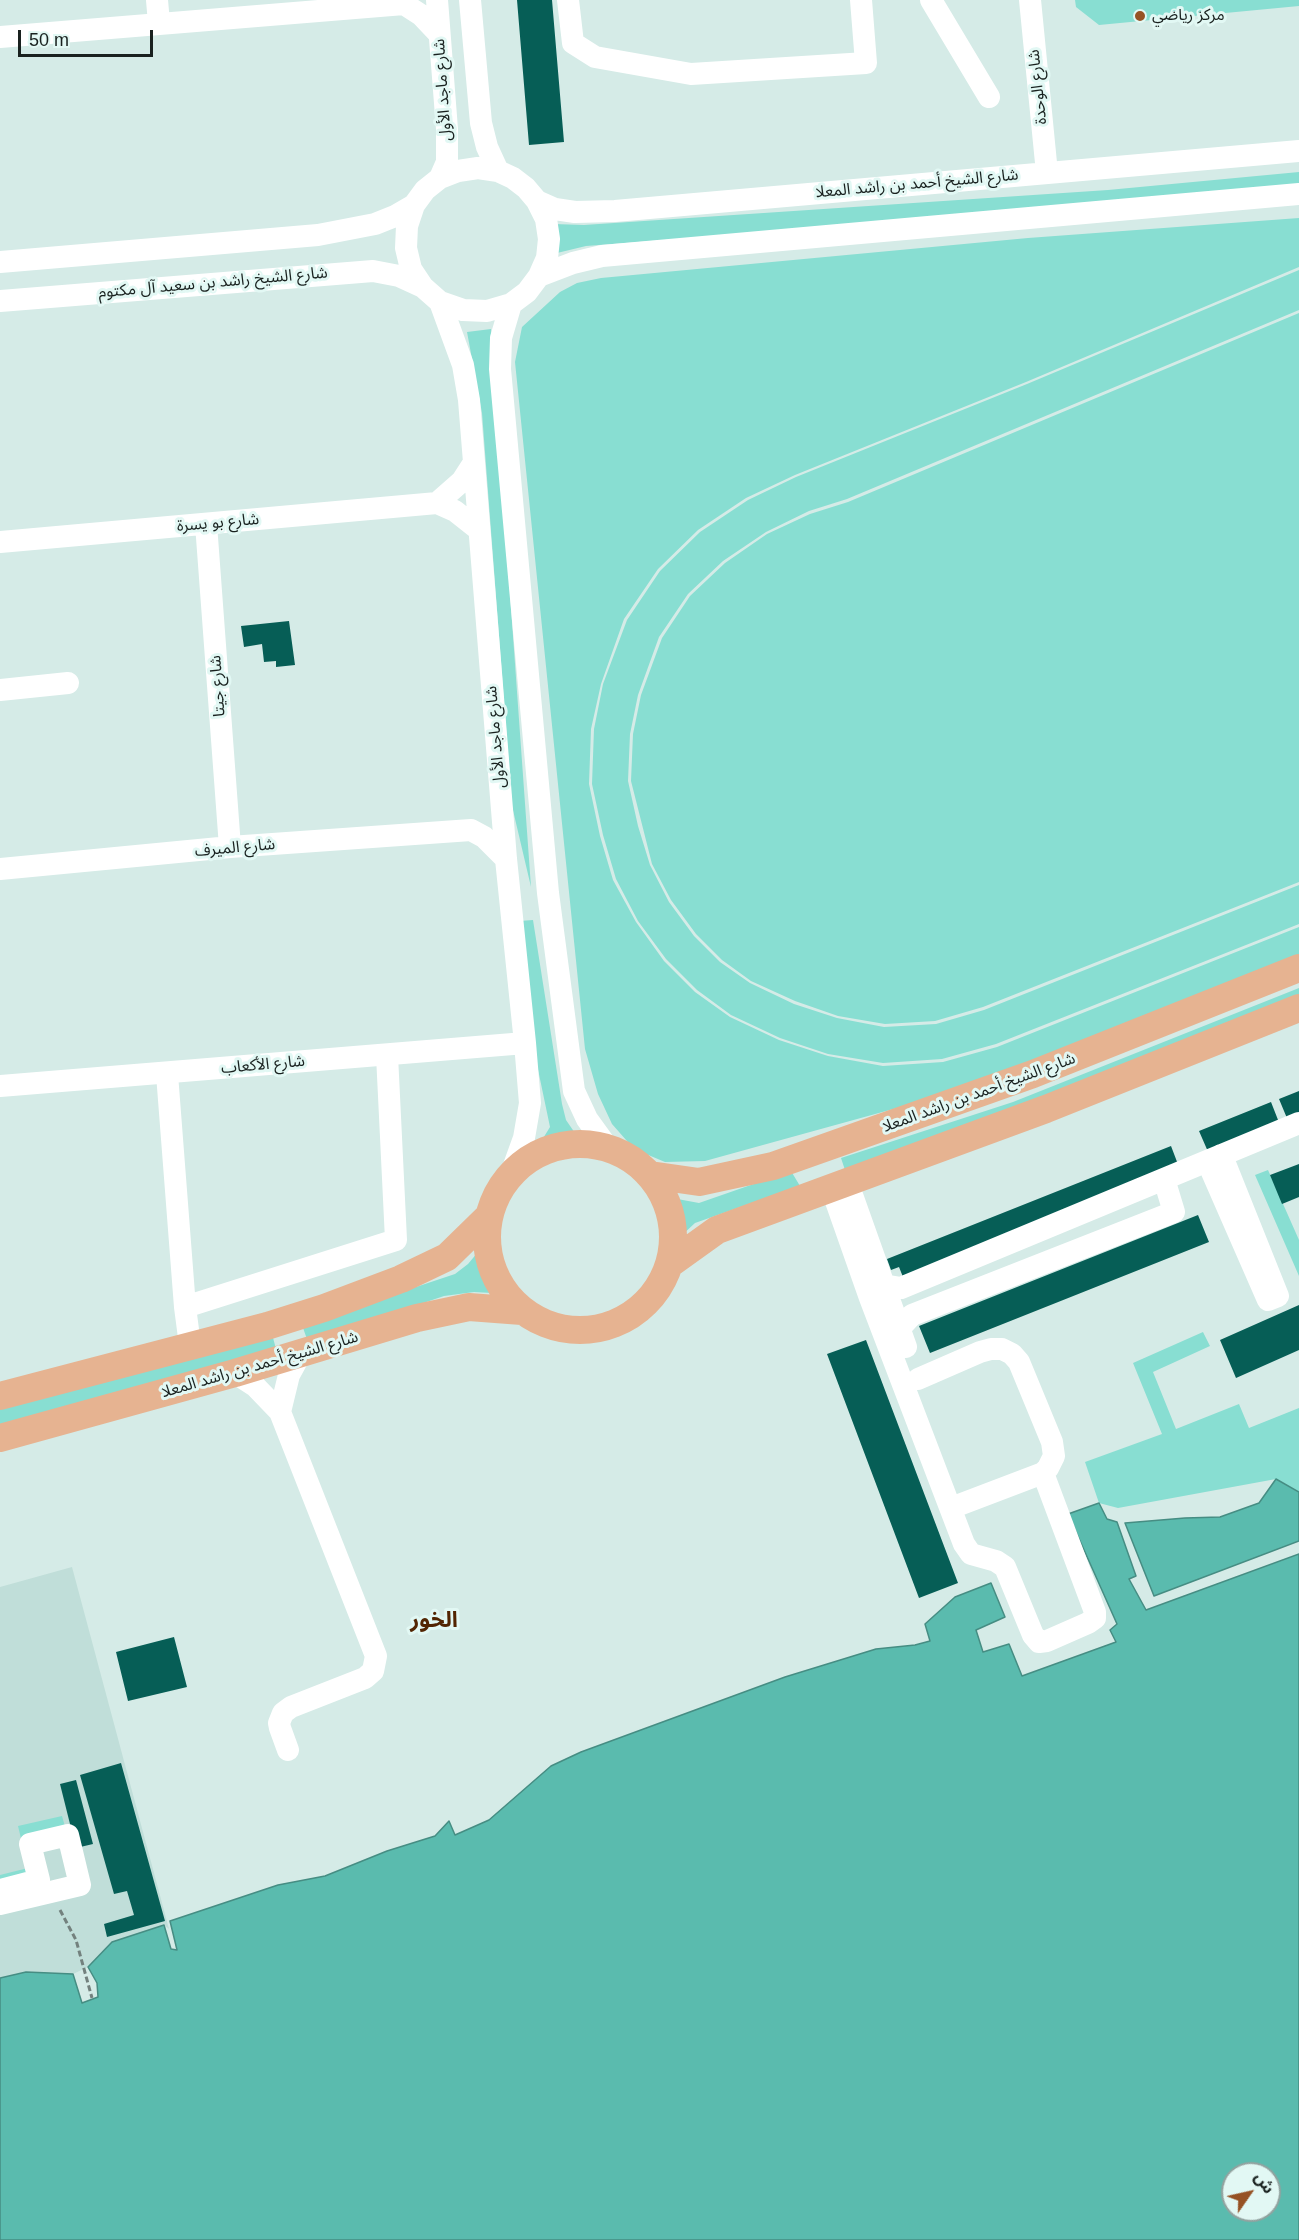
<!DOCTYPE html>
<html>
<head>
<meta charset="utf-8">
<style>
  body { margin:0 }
  #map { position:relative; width:1299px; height:2240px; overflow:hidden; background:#d5ebe7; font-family:Helvetica,"Noto Sans Arabic",sans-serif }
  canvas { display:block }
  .north { position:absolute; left:1221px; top:2162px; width:60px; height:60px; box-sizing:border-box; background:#e2f8f4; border:2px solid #92a29f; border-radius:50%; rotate:56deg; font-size:16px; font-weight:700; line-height:24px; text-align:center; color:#19211f }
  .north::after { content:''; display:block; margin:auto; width:21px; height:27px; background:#965224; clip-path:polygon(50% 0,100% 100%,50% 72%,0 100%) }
  .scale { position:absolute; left:18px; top:30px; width:135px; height:27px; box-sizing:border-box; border:3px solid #19211f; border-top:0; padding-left:8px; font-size:18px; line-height:21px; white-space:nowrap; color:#19211f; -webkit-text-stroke:4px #e2f8f4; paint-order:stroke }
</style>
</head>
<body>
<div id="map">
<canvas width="1299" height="2240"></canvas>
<div class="north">ش</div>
<div class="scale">50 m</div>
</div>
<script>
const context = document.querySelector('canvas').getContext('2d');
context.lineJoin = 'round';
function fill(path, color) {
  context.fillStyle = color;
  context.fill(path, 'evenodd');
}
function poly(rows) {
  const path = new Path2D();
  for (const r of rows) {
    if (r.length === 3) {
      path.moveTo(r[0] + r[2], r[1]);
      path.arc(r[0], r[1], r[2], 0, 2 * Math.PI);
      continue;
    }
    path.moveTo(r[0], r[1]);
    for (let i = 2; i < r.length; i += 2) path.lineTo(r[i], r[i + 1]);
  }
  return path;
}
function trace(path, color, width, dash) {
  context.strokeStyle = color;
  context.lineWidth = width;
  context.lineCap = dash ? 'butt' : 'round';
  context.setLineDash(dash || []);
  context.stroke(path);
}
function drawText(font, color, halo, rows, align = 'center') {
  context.font = font + ' Helvetica,"Noto Sans Arabic",sans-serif';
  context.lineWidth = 6;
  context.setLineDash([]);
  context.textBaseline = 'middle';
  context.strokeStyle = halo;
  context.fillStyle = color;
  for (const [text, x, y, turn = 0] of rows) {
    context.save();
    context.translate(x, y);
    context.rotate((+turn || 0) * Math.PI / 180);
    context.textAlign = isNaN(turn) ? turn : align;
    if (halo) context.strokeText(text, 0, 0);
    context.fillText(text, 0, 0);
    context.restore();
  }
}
fill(poly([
  [72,1567,169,1929,164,1925,112,1942,88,1967,73,1974,26,1972,0,1978,0,1587]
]), '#c0ded9');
fill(poly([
  [1075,0,1299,0,1299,6,1099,25,1076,7],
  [1299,172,1299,188,1069,209,586,246,557,253,553,224,584,225,1108,190],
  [1299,218,1299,267,1026,382,795,475,746,498,698,530,658,569,624,619,601,684,591,729,589,784,600,836,613,880,636,922,664,961,695,992,730,1017,779,1040,828,1056,883,1066,943,1062,997,1047,1299,927,1299,961,1031,1071,705,1161,665,1162,634,1149,612,1124,598,1094,585,1049,515,362,522,327,560,292,577,283,601,278,1028,238],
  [1299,270,1299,310,847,499,809,511,766,532,723,561,688,594,659,637,638,695,630,734,628,781,638,826,650,865,669,902,694,936,720,962,750,983,794,1004,837,1018,884,1027,936,1024,984,1010,1299,885,1299,924,996,1044,942,1059,883,1063,828,1054,780,1038,731,1015,697,990,666,959,638,921,616,879,603,835,592,784,594,729,603,684,627,620,660,571,700,532,748,500,796,477,1027,384],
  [1299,313,1299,882,983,1007,935,1021,885,1024,838,1016,795,1001,751,981,722,960,696,934,671,900,652,864,631,781,633,734,641,695,662,638,690,596,725,563,767,534,810,514,848,502],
  [491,329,531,887,512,806,482,413,467,332],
  [533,920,562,1104,566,1120,577,1136,542,1140,550,1127,526,1012,519,921],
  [1299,988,1299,1006,846,1173,841,1158,1013,1102],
  [1268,1170,1299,1240,1299,1276,1255,1175],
  [791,1171,800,1186,695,1223,680,1237,678,1211,672,1198,699,1203],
  [478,1252,479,1267,484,1280,492,1293,474,1292,444,1296,308,1342,302,1325,455,1274,468,1264],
  [1203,1332,1210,1346,1153,1372,1176,1429,1239,1404,1249,1428,1299,1408,1299,1492,1276,1479,1118,1508,1099,1503,1085,1462,1162,1434,1133,1363],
  [272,1334,276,1349,0,1426,0,1409],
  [62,1816,66,1830,30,1838,40,1881,0,1890,0,1875,28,1868,18,1826]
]), '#88ded2');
const water = poly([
  [1276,1479,1299,1492,1299,1541,1154,1596,1125,1523,1185,1518,1220,1517,1259,1503,1276,1479],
  [1099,1503,1107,1519,1117,1522,1136,1576,1129,1579,1146,1610,1299,1554,1299,2240,0,2240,0,1978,26,1972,73,1974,82,2003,98,1997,97,1983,88,1967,112,1942,164,1925,171,1949,177,1950,170,1921,278,1885,325,1876,387,1851,435,1836,449,1821,455,1835,489,1820,551,1766,581,1752,785,1677,876,1649,915,1645,930,1641,925,1624,955,1597,991,1583,1005,1617,976,1630,983,1652,1009,1644,1022,1676,1116,1642,1110,1630,1117,1624,1068,1514,1099,1503],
  [1233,2174,1269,2174,1269,2210,1233,2210,1233,2174]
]);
fill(water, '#5abbae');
trace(water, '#468d83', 1.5);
fill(poly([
  [517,0,552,0,564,142,529,145],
  [289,621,295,665,276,667,276,661,264,662,262,644,244,647,241,626],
  [1299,1091,1299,1119,1289,1123,1279,1099],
  [1271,1102,1280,1125,1209,1154,1199,1131],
  [1171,1146,1179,1167,903,1277,899,1267,891,1270,887,1259],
  [1299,1164,1299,1197,1282,1204,1270,1175],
  [1198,1215,1209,1242,930,1353,919,1326],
  [1299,1305,1299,1350,1236,1378,1220,1340],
  [866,1340,958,1583,919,1598,827,1354],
  [174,1637,187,1687,128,1701,116,1652],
  [121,1763,165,1921,107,1937,104,1924,134,1915,127,1891,114,1894,80,1775],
  [76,1780,93,1844,76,1848,60,1784]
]), '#065e56');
trace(poly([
  [60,1910,76,1940,92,1998]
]), '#73817e', 3, [6, 3]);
trace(poly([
  [157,0,159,23],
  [437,0,447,129,447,162,440,178],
  [470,0,481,123,487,147,498,171],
  [568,0,573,43,595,57,691,74,866,63,861,0],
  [931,0,989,97],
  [1030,0,1047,173],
  [0,37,404,4,421,15,439,34],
  [537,201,546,219,549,239,547,258,539,276,527,292,511,304,487,311,463,310,440,302,423,287,411,269,406,248,407,226,414,205,425,190,440,178,458,171,478,168,498,171,513,178,526,188,537,201,555,209,575,212,615,211,1299,151],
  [0,262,318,235,375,224,395,216,414,205],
  [539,276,573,263,602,256,1299,194],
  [0,301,373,271,399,276,423,287],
  [440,302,463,365,469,400,506,859,525,1043,530,1103,524,1138,511,1174],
  [511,304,501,338,500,369,548,893,574,1091,587,1119,608,1148],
  [437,503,462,481,473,464],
  [206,524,230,847],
  [0,542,437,503,455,511,479,530],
  [0,690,68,683],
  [0,869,230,847,471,830,484,837,506,859],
  [167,1074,185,1307,190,1345],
  [0,1086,525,1043],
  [1205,1162,1216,1164,1226,1166,1278,1296,1268,1300,1212,1172,1216,1164,1221,1155],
  [847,1181,906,1347],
  [831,1187,870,1298,964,1544,971,1554,996,1561,1005,1567,1033,1635,1039,1642,1047,1641,1088,1623,1095,1618,1095,1612,1043,1473],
  [883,1285,901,1288,1299,1123],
  [185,1307,396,1240,387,1055],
  [899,1329,912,1315,1174,1212,1164,1179],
  [235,1373,255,1386,280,1412,376,1656,373,1671,365,1678,291,1707,283,1713,279,1723,280,1728,288,1750],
  [918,1379,980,1352,991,1349,1002,1349,1012,1354,1019,1362,1052,1442,1054,1456,1048,1468,1043,1473,951,1508],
  [280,1412,289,1375,301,1353],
  [0,1890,39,1880,30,1844,68,1835,80,1885,0,1904]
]), '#fff', 22);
trace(poly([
  [580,1237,93],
  [650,1175,699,1182,773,1166,1033,1074,1299,968],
  [671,1263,717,1230,1046,1109,1299,1008],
  [0,1396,267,1326,324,1308,401,1279,447,1257,489,1216],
  [0,1438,235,1373,417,1318,469,1307,522,1311]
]), '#e6b391', 28);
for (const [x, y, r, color] of [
  [1140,16,6,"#965224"]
]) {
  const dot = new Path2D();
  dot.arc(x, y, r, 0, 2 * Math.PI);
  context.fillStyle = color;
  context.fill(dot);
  trace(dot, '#e2f8f4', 2);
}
drawText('16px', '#19211f', '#e2f8f4', [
  ["مركز رياضي",1152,16]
], 'left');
drawText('16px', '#19211f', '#e2f8f4', [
  ["شارع الوحدة",1038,87,-96],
  ["شارع ماجد الأول",443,90,-94],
  ["شارع الشيخ أحمد بن راشد المعلا",917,184,-5],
  ["شارع الشيخ راشد بن سعيد آل مكتوم",213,283,-5],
  ["شارع بو يسرة",218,523,-5],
  ["شارع جيتا",218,686,-94],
  ["شارع ماجد الأول",496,737,-95],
  ["شارع الميرف",235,848,-5],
  ["شارع الأكعاب",263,1065,-5],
  ["شارع الشيخ أحمد بن راشد المعلا",979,1093,-20],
  ["شارع الشيخ أحمد بن راشد المعلا",260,1365,-16]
]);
drawText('bold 22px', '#522503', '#e2f8f4', [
  ["الخور",434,1621]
]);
</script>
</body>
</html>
